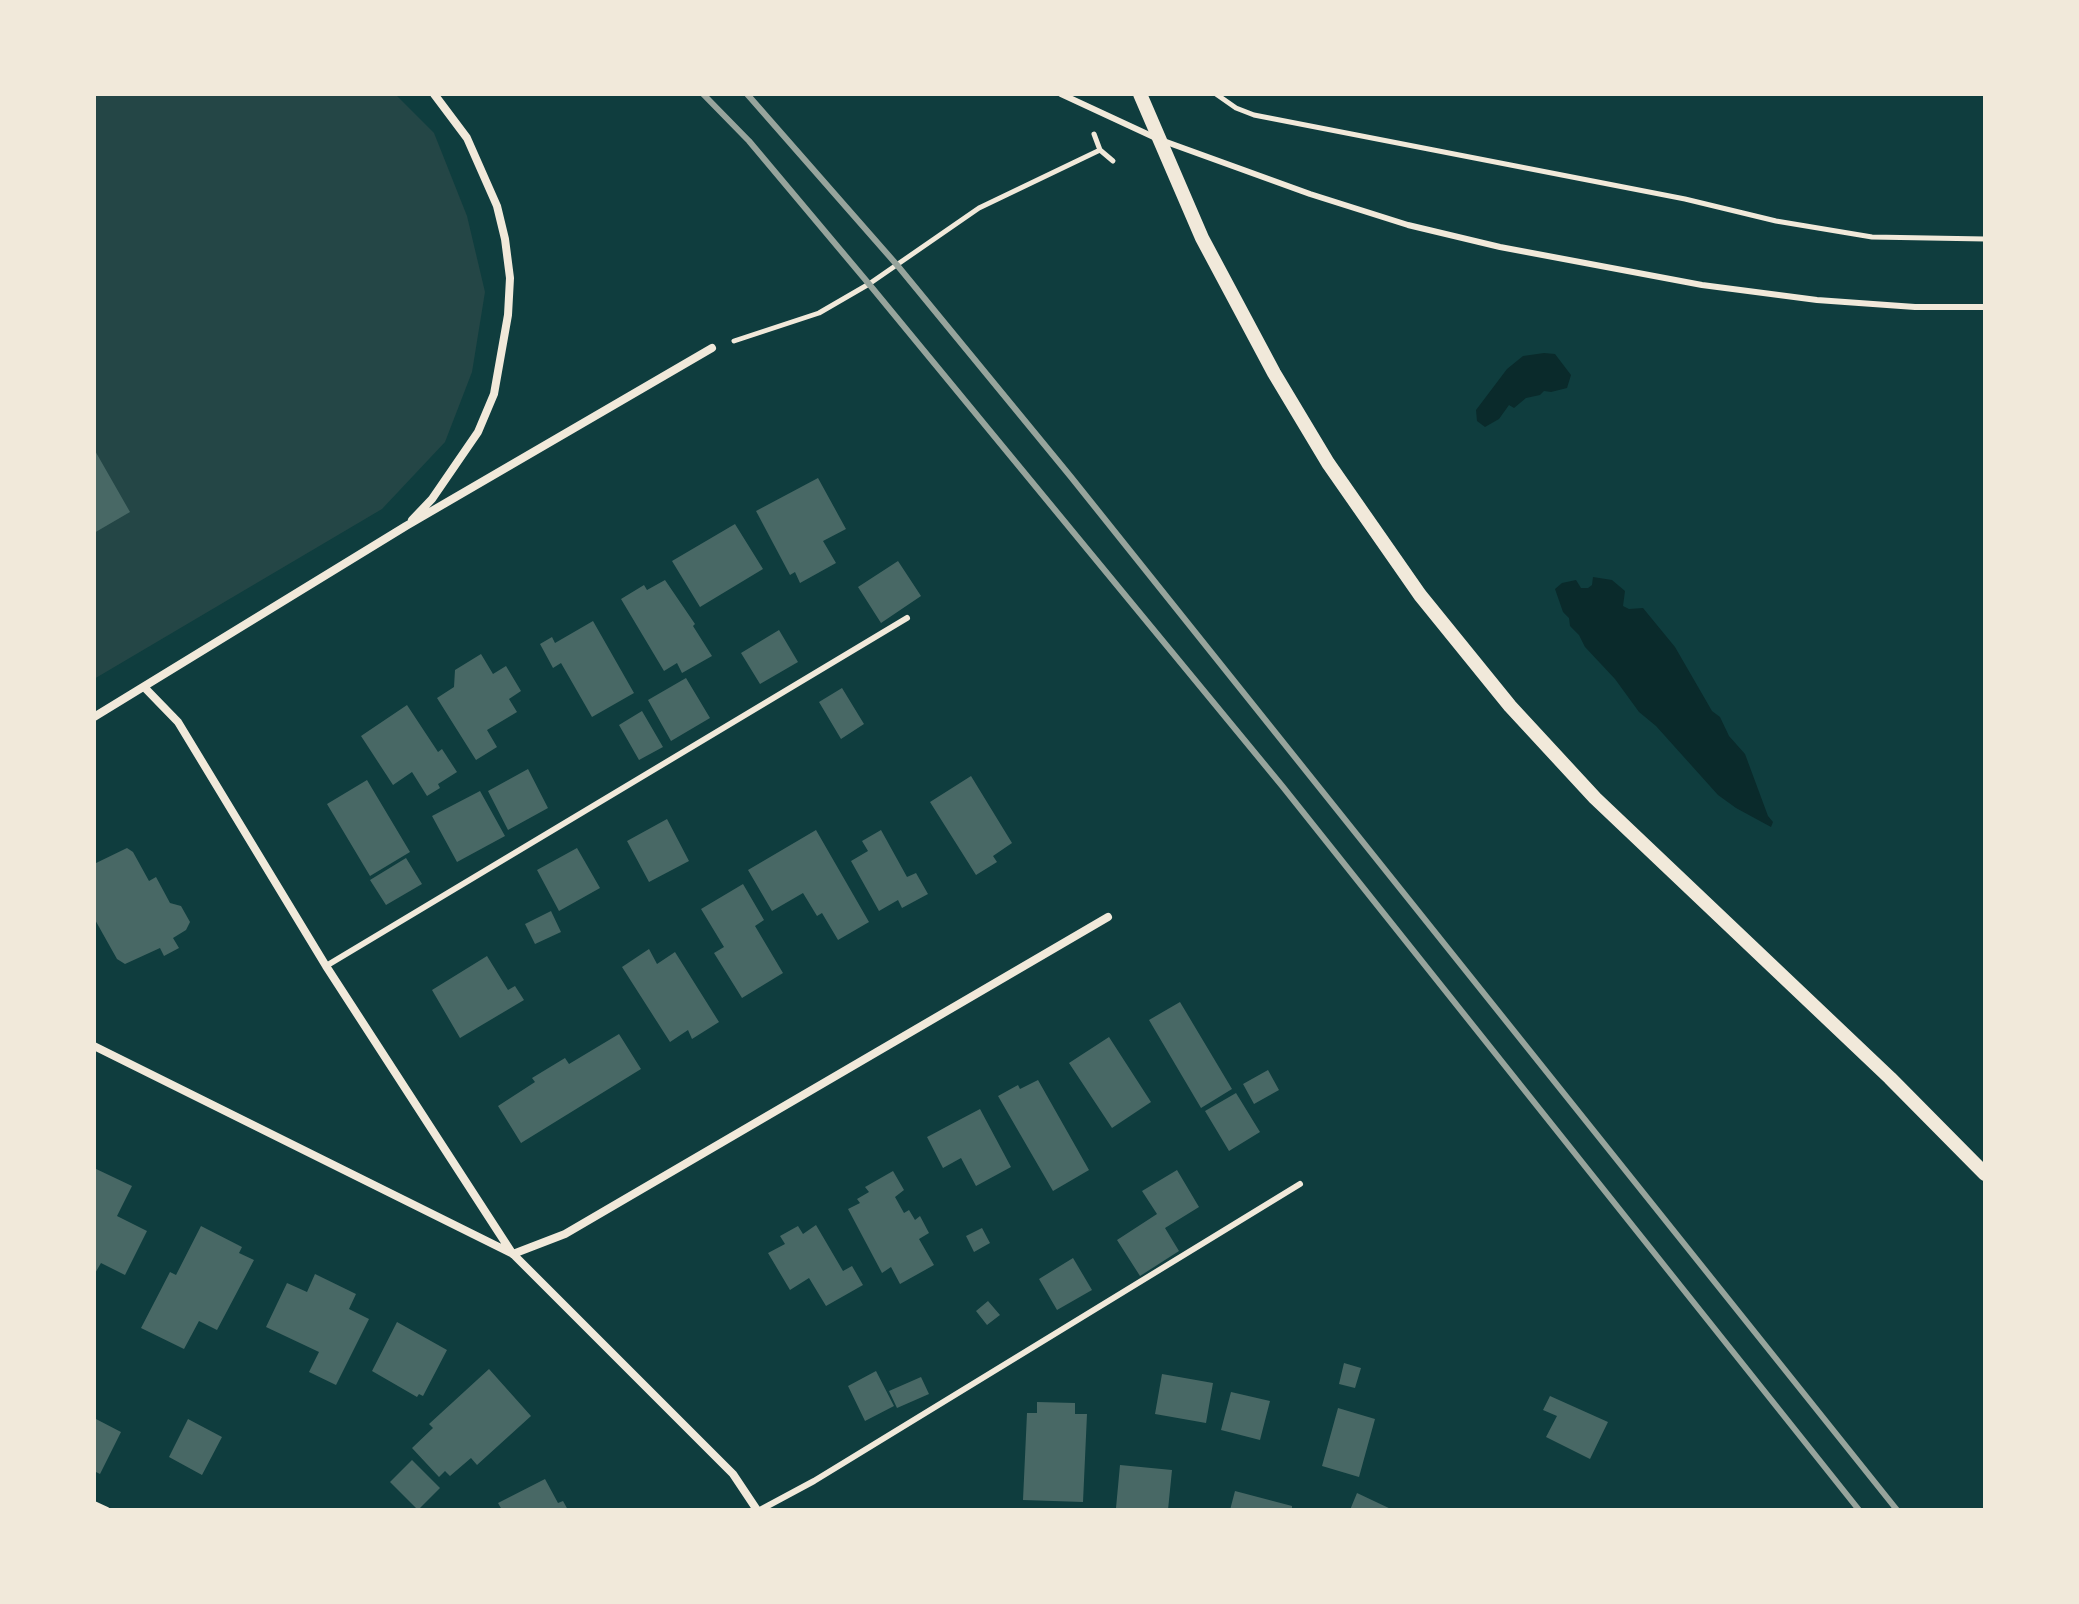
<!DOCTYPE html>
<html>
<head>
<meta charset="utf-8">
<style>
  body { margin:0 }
  #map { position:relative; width:2079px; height:1604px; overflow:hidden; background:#0f3d3e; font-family:Roboto,sans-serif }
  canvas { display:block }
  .frame { position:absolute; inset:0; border:96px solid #f1e9da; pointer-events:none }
</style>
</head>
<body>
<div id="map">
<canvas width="2079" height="1604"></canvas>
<div class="frame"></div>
</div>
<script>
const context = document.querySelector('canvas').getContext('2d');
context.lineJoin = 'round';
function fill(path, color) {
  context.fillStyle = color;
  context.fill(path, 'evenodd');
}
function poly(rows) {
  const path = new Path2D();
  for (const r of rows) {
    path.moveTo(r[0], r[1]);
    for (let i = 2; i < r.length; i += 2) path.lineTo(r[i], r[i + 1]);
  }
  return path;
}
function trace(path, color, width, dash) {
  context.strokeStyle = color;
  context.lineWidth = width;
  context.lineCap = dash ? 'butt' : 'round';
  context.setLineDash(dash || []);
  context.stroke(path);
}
fill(poly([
  [94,94,395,94,434,133,467,216,485,292,472,372,445,442,382,509,94,679]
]), '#244646');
fill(poly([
  [1544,353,1555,354,1571,375,1567,388,1551,392,1544,391,1540,395,1526,398,1514,408,1509,405,1499,419,1485,427,1477,421,1476,410,1507,369,1523,356],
  [1593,577,1612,580,1625,591,1623,606,1629,609,1643,608,1675,647,1712,711,1720,717,1729,736,1745,754,1768,816,1773,822,1771,827,1736,808,1718,795,1656,726,1639,712,1615,679,1585,647,1579,635,1570,626,1569,618,1563,612,1555,589,1562,583,1576,580,1581,588,1588,588,1592,585]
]), '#0a2a2b');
fill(poly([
  [94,449,130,512,94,533],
  [818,478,846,529,823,541,836,563,800,583,795,572,790,575,756,511],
  [735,524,763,569,700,607,672,561],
  [898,561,921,596,881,623,858,587],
  [665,580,695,624,693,626,712,656,682,673,677,663,664,671,621,599,644,585,647,590],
  [593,621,634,693,592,717,561,663,553,668,540,644,552,637,555,643],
  [779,630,798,662,760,684,741,653],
  [481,654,493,674,506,666,521,691,509,699,517,712,487,730,497,747,476,760,437,698,454,687,455,670],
  [686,678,710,718,671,741,648,700],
  [842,688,864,724,841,739,819,702],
  [407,705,438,752,442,749,457,772,438,784,440,788,427,796,412,772,393,785,361,736],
  [642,711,663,747,639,760,619,725],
  [528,769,548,808,508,830,488,791],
  [971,776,1012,843,993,856,997,862,976,875,930,802],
  [367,780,410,852,370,876,327,804],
  [480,791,505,836,457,862,432,816],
  [667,819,689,861,649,882,627,841],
  [816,830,869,922,838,940,822,913,817,916,803,893,772,911,748,870],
  [881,830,907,877,916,873,928,894,902,908,898,900,879,911,851,861,868,851,862,841],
  [127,848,133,852,149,881,156,877,170,903,181,906,190,922,186,930,173,938,179,948,164,956,160,948,125,964,117,959,94,918,94,864],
  [577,848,600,888,559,911,537,870],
  [406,858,422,884,386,905,370,880],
  [743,884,764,920,755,926,783,973,742,998,714,953,724,947,701,909],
  [551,911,561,932,535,944,525,924],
  [649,949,657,964,675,952,719,1022,692,1039,688,1030,670,1042,622,967],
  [487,956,508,990,515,986,524,1000,460,1038,432,990],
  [1180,1002,1232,1089,1201,1108,1149,1020],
  [619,1034,641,1069,521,1143,498,1106,535,1082,532,1078,565,1058,569,1064],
  [1109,1037,1151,1102,1112,1128,1069,1063],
  [1268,1070,1279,1090,1254,1104,1243,1084],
  [1038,1080,1089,1170,1053,1191,998,1096,1018,1085,1020,1089],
  [1236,1093,1260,1132,1229,1151,1205,1111],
  [980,1109,1011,1167,976,1186,961,1158,943,1168,927,1137],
  [94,1168,132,1186,117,1216,147,1231,125,1275,101,1263,94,1275],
  [1177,1170,1199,1207,1165,1228,1179,1251,1140,1276,1117,1240,1157,1214,1142,1191],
  [893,1171,904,1190,895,1197,904,1213,909,1210,915,1220,920,1216,929,1233,919,1239,934,1265,900,1284,891,1267,882,1273,848,1209,860,1203,857,1199,869,1192,865,1187],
  [816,1225,843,1271,852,1266,863,1285,826,1306,809,1278,790,1290,768,1253,785,1244,780,1236,798,1226,803,1234],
  [201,1226,242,1247,239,1253,254,1260,217,1330,199,1321,184,1349,141,1328,170,1272,176,1275],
  [982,1228,990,1243,974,1252,966,1236],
  [1073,1258,1092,1290,1057,1310,1039,1279],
  [315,1274,356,1294,349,1309,369,1319,336,1385,309,1372,319,1352,266,1327,287,1283,307,1292],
  [988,1301,1000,1315,987,1325,976,1311],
  [397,1322,447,1350,423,1396,419,1394,417,1397,372,1371],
  [1344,1363,1361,1368,1355,1388,1339,1384],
  [489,1369,531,1416,477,1465,471,1458,450,1476,445,1471,439,1477,412,1448,433,1428,429,1424],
  [876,1371,894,1406,865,1421,848,1386],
  [1162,1374,1213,1383,1206,1423,1155,1414],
  [921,1377,929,1394,897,1408,889,1391],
  [1231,1392,1270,1401,1260,1440,1221,1430],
  [1550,1396,1608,1422,1590,1459,1546,1437,1557,1416,1543,1410],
  [1037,1402,1075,1403,1075,1414,1087,1414,1083,1502,1023,1500,1027,1413,1037,1413],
  [1338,1408,1375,1419,1359,1477,1322,1466],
  [94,1418,121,1432,100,1474,94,1471],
  [188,1419,222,1437,202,1475,169,1457],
  [412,1460,440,1488,418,1510,390,1482],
  [1120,1465,1172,1470,1168,1510,1116,1508],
  [545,1479,558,1503,563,1501,568,1510,502,1510,498,1503],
  [1235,1491,1292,1506,1292,1510,1230,1510],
  [1357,1493,1393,1510,1350,1510]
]), '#486865');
trace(poly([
  [1216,94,1236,108,1254,115,1685,199,1776,221,1872,237,1985,239],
  [1094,134,1100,150,1113,161],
  [734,341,819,313,869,284,979,208,1100,150]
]), '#f1e9da', 5);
trace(poly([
  [1061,94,1158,139,1310,194,1408,225,1500,247,1702,285,1817,300,1915,307,1985,307],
  [326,966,907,618],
  [94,1504,107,1510],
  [760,1510,814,1481,1300,1184]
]), '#f1e9da', 6);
trace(poly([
  [412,520,432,499,478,432,494,394,508,315,510,278,505,239,497,206,467,138,434,94],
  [145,688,178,722,326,966,512,1253],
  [94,717,406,526,712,348],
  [94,1046,513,1254,733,1474,757,1510],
  [513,1254,565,1234,1108,917]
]), '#f1e9da', 8);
trace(poly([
  [1140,94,1202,238,1274,373,1328,463,1420,595,1510,706,1595,798,1890,1078,1985,1174]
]), '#f1e9da', 14);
trace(poly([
  [703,94,749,141,869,284,1283,787,1859,1510],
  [747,94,897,265,1071,477,1897,1510]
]), '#97a49c', 6);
</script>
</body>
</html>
